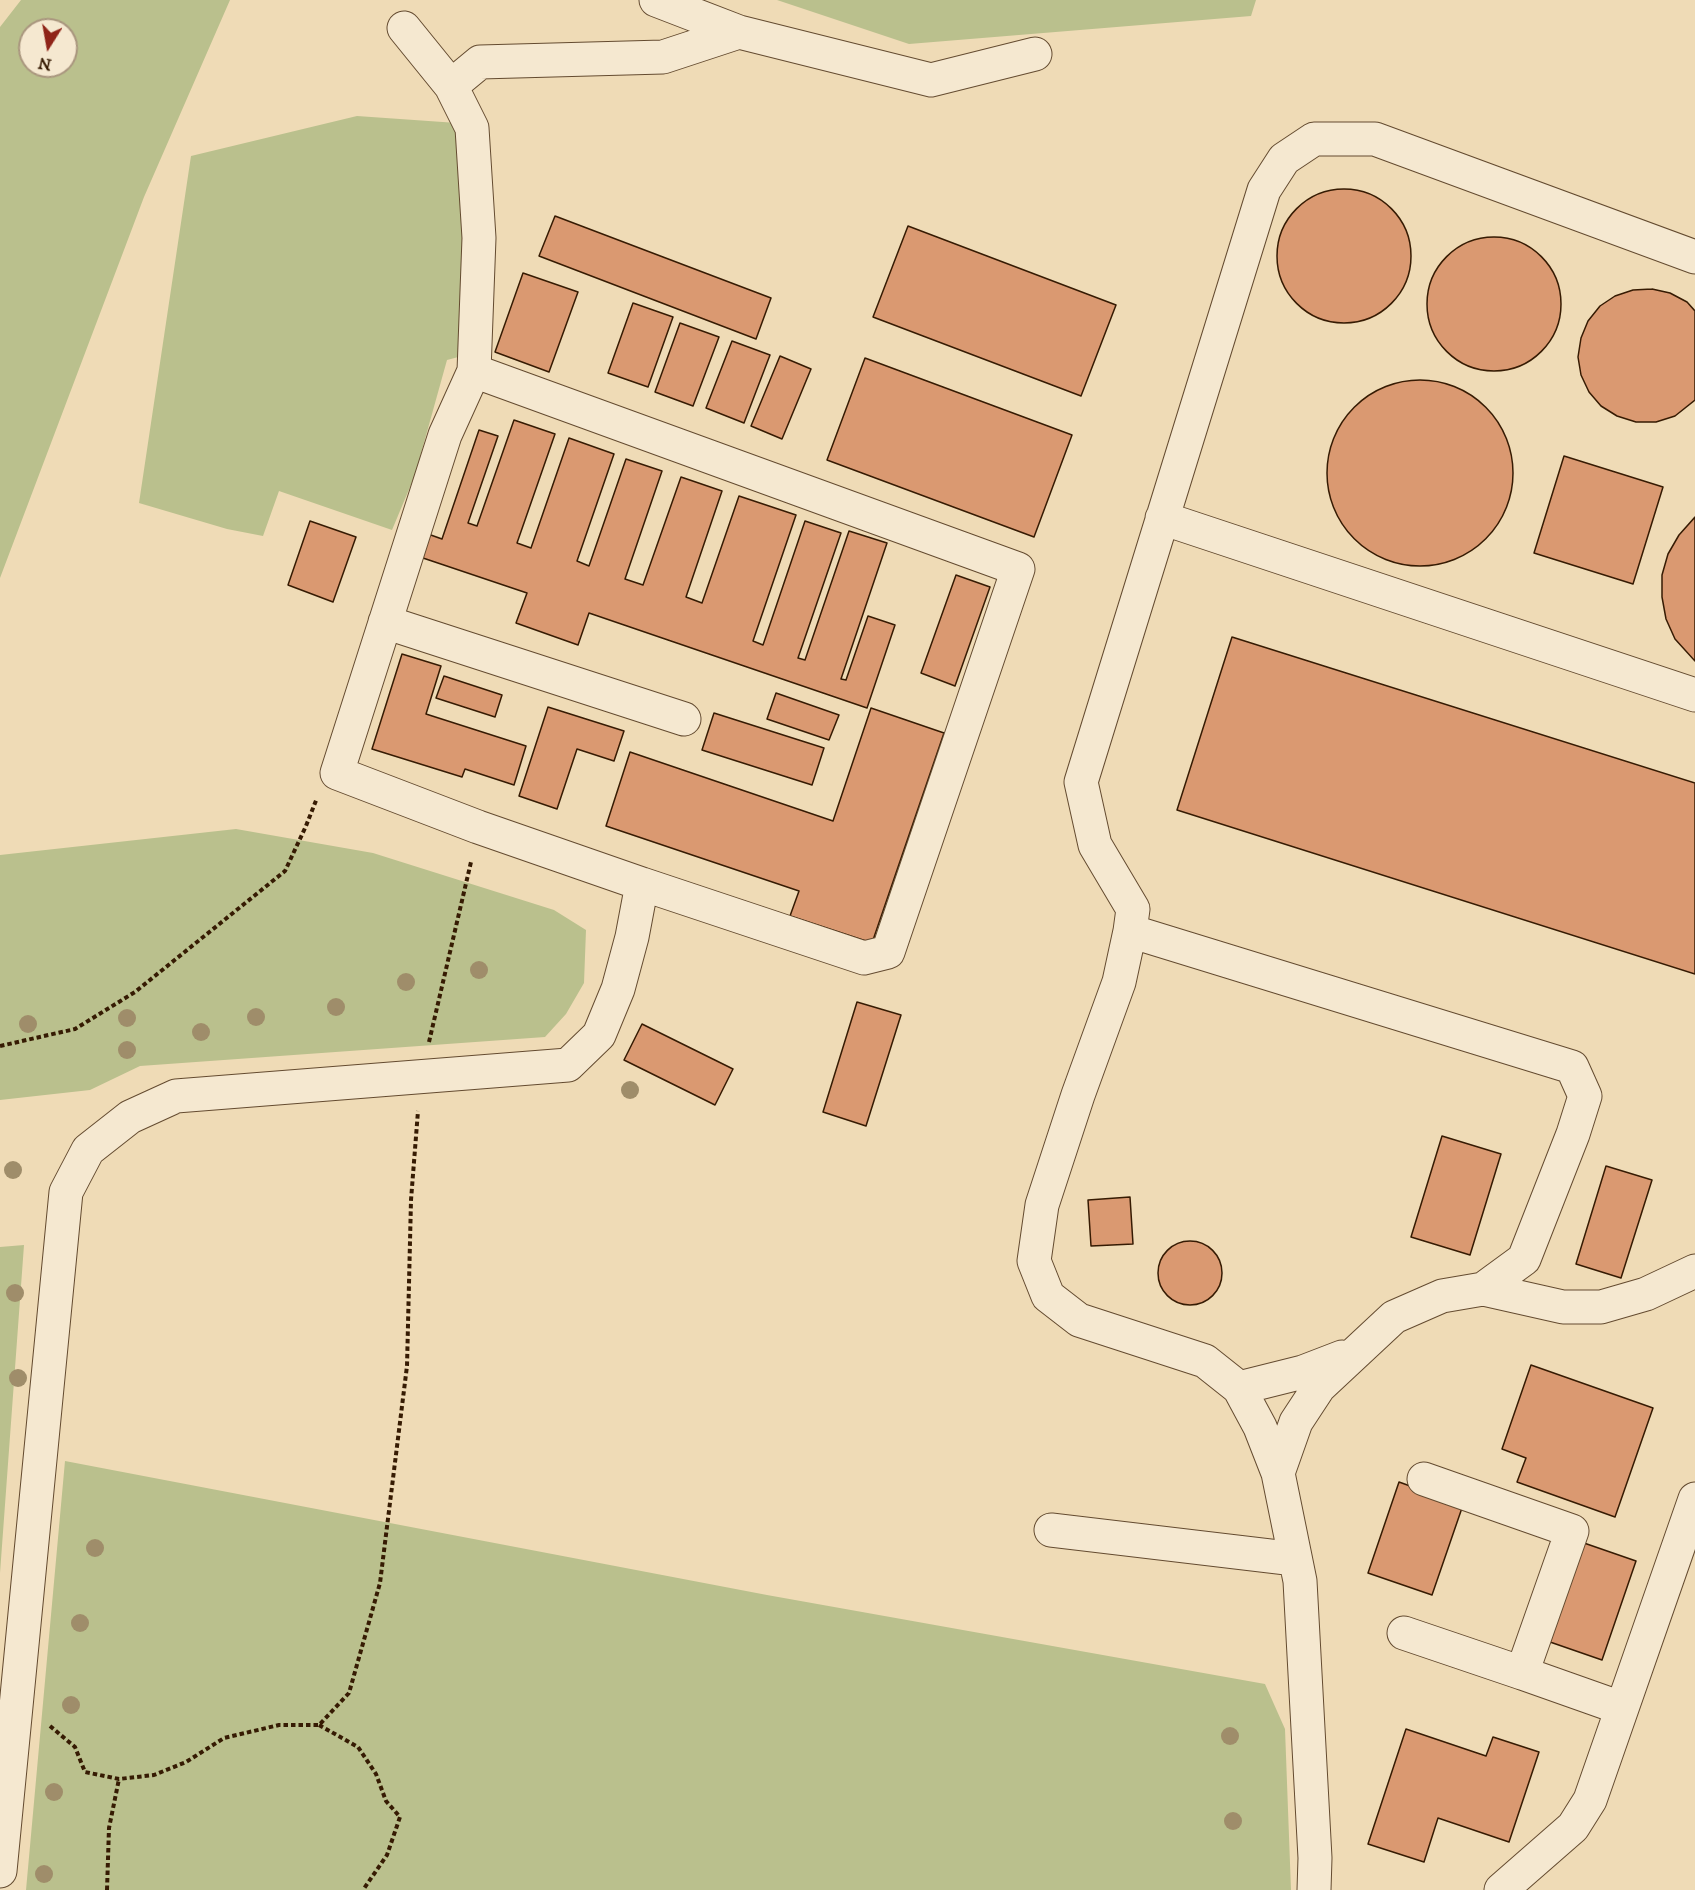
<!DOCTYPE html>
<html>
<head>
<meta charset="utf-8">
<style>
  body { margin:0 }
  #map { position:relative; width:1695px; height:1890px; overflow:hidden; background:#efdbb6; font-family:"IM FELL DW Pica",serif }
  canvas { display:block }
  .north { position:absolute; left:18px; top:18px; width:60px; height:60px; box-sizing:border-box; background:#f5e8d0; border:2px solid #a9967e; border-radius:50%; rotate:191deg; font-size:16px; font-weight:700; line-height:24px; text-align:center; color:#361b03 }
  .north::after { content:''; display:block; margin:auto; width:21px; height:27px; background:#8f2418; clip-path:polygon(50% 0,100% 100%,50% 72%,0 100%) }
</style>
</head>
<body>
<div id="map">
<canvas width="1695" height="1890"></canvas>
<div class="north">N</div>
</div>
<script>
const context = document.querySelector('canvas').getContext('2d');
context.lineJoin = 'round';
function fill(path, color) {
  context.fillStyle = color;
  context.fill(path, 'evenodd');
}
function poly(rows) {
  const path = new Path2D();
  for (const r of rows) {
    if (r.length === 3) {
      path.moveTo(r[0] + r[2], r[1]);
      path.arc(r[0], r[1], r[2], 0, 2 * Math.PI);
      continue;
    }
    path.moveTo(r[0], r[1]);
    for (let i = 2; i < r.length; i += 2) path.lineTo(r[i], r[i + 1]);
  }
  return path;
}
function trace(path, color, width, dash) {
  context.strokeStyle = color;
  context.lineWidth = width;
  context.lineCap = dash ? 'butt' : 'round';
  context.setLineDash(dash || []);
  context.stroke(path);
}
fill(poly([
  [21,0,230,0,144,197,0,578,0,27],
  [30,30,66,30,66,66,30,66],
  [777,0,1256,0,1251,16,909,44],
  [357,116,457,123,463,216,466,355,447,360,415,475,392,530,279,491,263,536,227,529,139,503,191,156],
  [236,829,373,853,554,910,586,930,584,983,566,1014,545,1037,140,1066,90,1090,0,1100,0,855],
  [24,1245,0,1573,0,1247],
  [65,1461,767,1595,1265,1684,1285,1729,1291,1890,26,1890]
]), '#bac08d');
const building = poly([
  [1344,256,67],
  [555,216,771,298,756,339,539,256,555,216],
  [908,226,1116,305,1081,396,873,317,908,226],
  [1494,304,67],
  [523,273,578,292,549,372,495,352,523,273],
  [1652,289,1670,293,1687,302,1695,311,1695,400,1675,416,1656,422,1636,422,1617,416,1601,406,1589,392,1581,375,1578,357,1581,338,1588,321,1600,306,1615,296,1633,290,1652,289],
  [633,303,673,317,648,387,608,373,633,303],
  [680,323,719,337,693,406,655,392,680,323],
  [732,341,770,355,744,423,706,408,732,341],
  [780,356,811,369,782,439,751,426,780,356],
  [865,358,1072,435,1034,537,827,460,865,358],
  [1420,473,93],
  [514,420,555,434,517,543,531,548,569,438,614,454,577,561,589,566,626,459,662,471,625,579,643,585,681,477,722,491,686,597,702,603,739,496,796,515,753,641,763,645,805,521,841,533,798,658,805,660,849,531,887,543,841,679,846,680,868,616,895,625,867,708,589,613,578,645,516,623,527,593,420,557,428,534,442,539,479,430,498,436,468,523,477,526,514,420],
  [1564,456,1663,487,1633,584,1534,553,1564,456],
  [1695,517,1695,661,1675,639,1666,619,1662,597,1662,575,1668,554,1679,535,1695,517],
  [310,521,356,537,333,602,288,585,310,521],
  [956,575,990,587,955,686,921,673,956,575],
  [1232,637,1695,783,1695,974,1177,810,1232,637],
  [402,654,441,666,426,714,526,746,514,785,465,769,462,777,372,749,402,654],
  [444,676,502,695,495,717,436,698,444,676],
  [776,693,839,715,829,740,767,719,776,693],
  [548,707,624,731,614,761,577,749,557,809,519,796,548,707],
  [871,708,944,733,872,943,790,916,799,891,606,826,630,752,833,821,871,708],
  [714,713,824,748,812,785,702,750,714,713],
  [857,1002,901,1015,866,1126,823,1112,857,1002],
  [642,1024,733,1069,715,1105,624,1060,642,1024],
  [1442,1136,1501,1154,1470,1255,1411,1237,1442,1136],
  [1606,1166,1652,1180,1621,1278,1576,1264,1606,1166],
  [1130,1197,1133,1244,1091,1246,1088,1200,1130,1197],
  [1190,1273,32],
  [1531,1365,1653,1408,1615,1517,1517,1482,1526,1458,1502,1449,1531,1365],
  [1399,1482,1463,1505,1432,1595,1368,1573,1399,1482],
  [1584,1543,1636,1561,1602,1660,1550,1642,1584,1543],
  [1406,1729,1486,1756,1493,1737,1539,1752,1509,1842,1438,1818,1424,1862,1368,1844,1406,1729]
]);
fill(building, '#da9971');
trace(building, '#361b03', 1.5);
const minor = poly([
  [739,32,931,80,1035,54],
  [451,86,480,62,663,57,739,32,656,0],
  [474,371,1018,569,888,952,864,958,642,884],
  [1162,518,1695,695],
  [385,622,684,719],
  [1130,931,1572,1067,1585,1096,1573,1134,1524,1259,1483,1289],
  [1239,1388,1303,1372,1342,1357],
  [1278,1473,1296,1422,1319,1387,1394,1317,1442,1296,1483,1289,1563,1307,1601,1307,1646,1294,1695,1271],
  [1424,1479,1572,1531,1522,1673,1621,1708],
  [1051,1530,1295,1559],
  [1404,1633,1522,1673],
  [0,1871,66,1192,88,1150,130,1117,176,1096,568,1065,599,1035,618,989,632,937,642,884,478,827,337,773,445,435,474,371,479,238,472,128,451,86,404,28],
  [1314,1890,1315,1858,1300,1581,1278,1473,1260,1427,1239,1388,1205,1361,1079,1320,1048,1296,1034,1261,1042,1205,1078,1095,1119,982,1130,931,1133,909,1095,845,1081,782,1264,190,1284,159,1314,139,1375,139,1695,257],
  [1501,1890,1573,1827,1590,1800,1695,1499]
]);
trace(minor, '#644b30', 35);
trace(poly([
  [429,1042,471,862],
  [0,1046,75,1029,135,992,285,871,306,826,317,798],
  [319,1725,358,1747,376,1774,386,1801,400,1817,387,1855,363,1890],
  [50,1726,75,1747,85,1772,119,1779,154,1775,186,1762,224,1738,279,1725,319,1725,349,1693,380,1583,407,1366,411,1200,418,1111],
  [107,1890,109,1828,119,1779]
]), '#361b03', 4, [4.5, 3]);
trace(minor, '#f5e8d0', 33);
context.fillStyle = '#9f8d6a';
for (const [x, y] of [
  [479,970],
  [406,982],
  [336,1007],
  [256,1017],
  [127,1018],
  [28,1024],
  [201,1032],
  [127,1050],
  [630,1090],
  [13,1170],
  [15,1293],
  [18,1378],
  [95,1548],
  [80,1623],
  [71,1705],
  [1230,1736],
  [54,1792],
  [1233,1821],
  [44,1874]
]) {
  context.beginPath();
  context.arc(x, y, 9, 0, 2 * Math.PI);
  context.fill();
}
</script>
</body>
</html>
